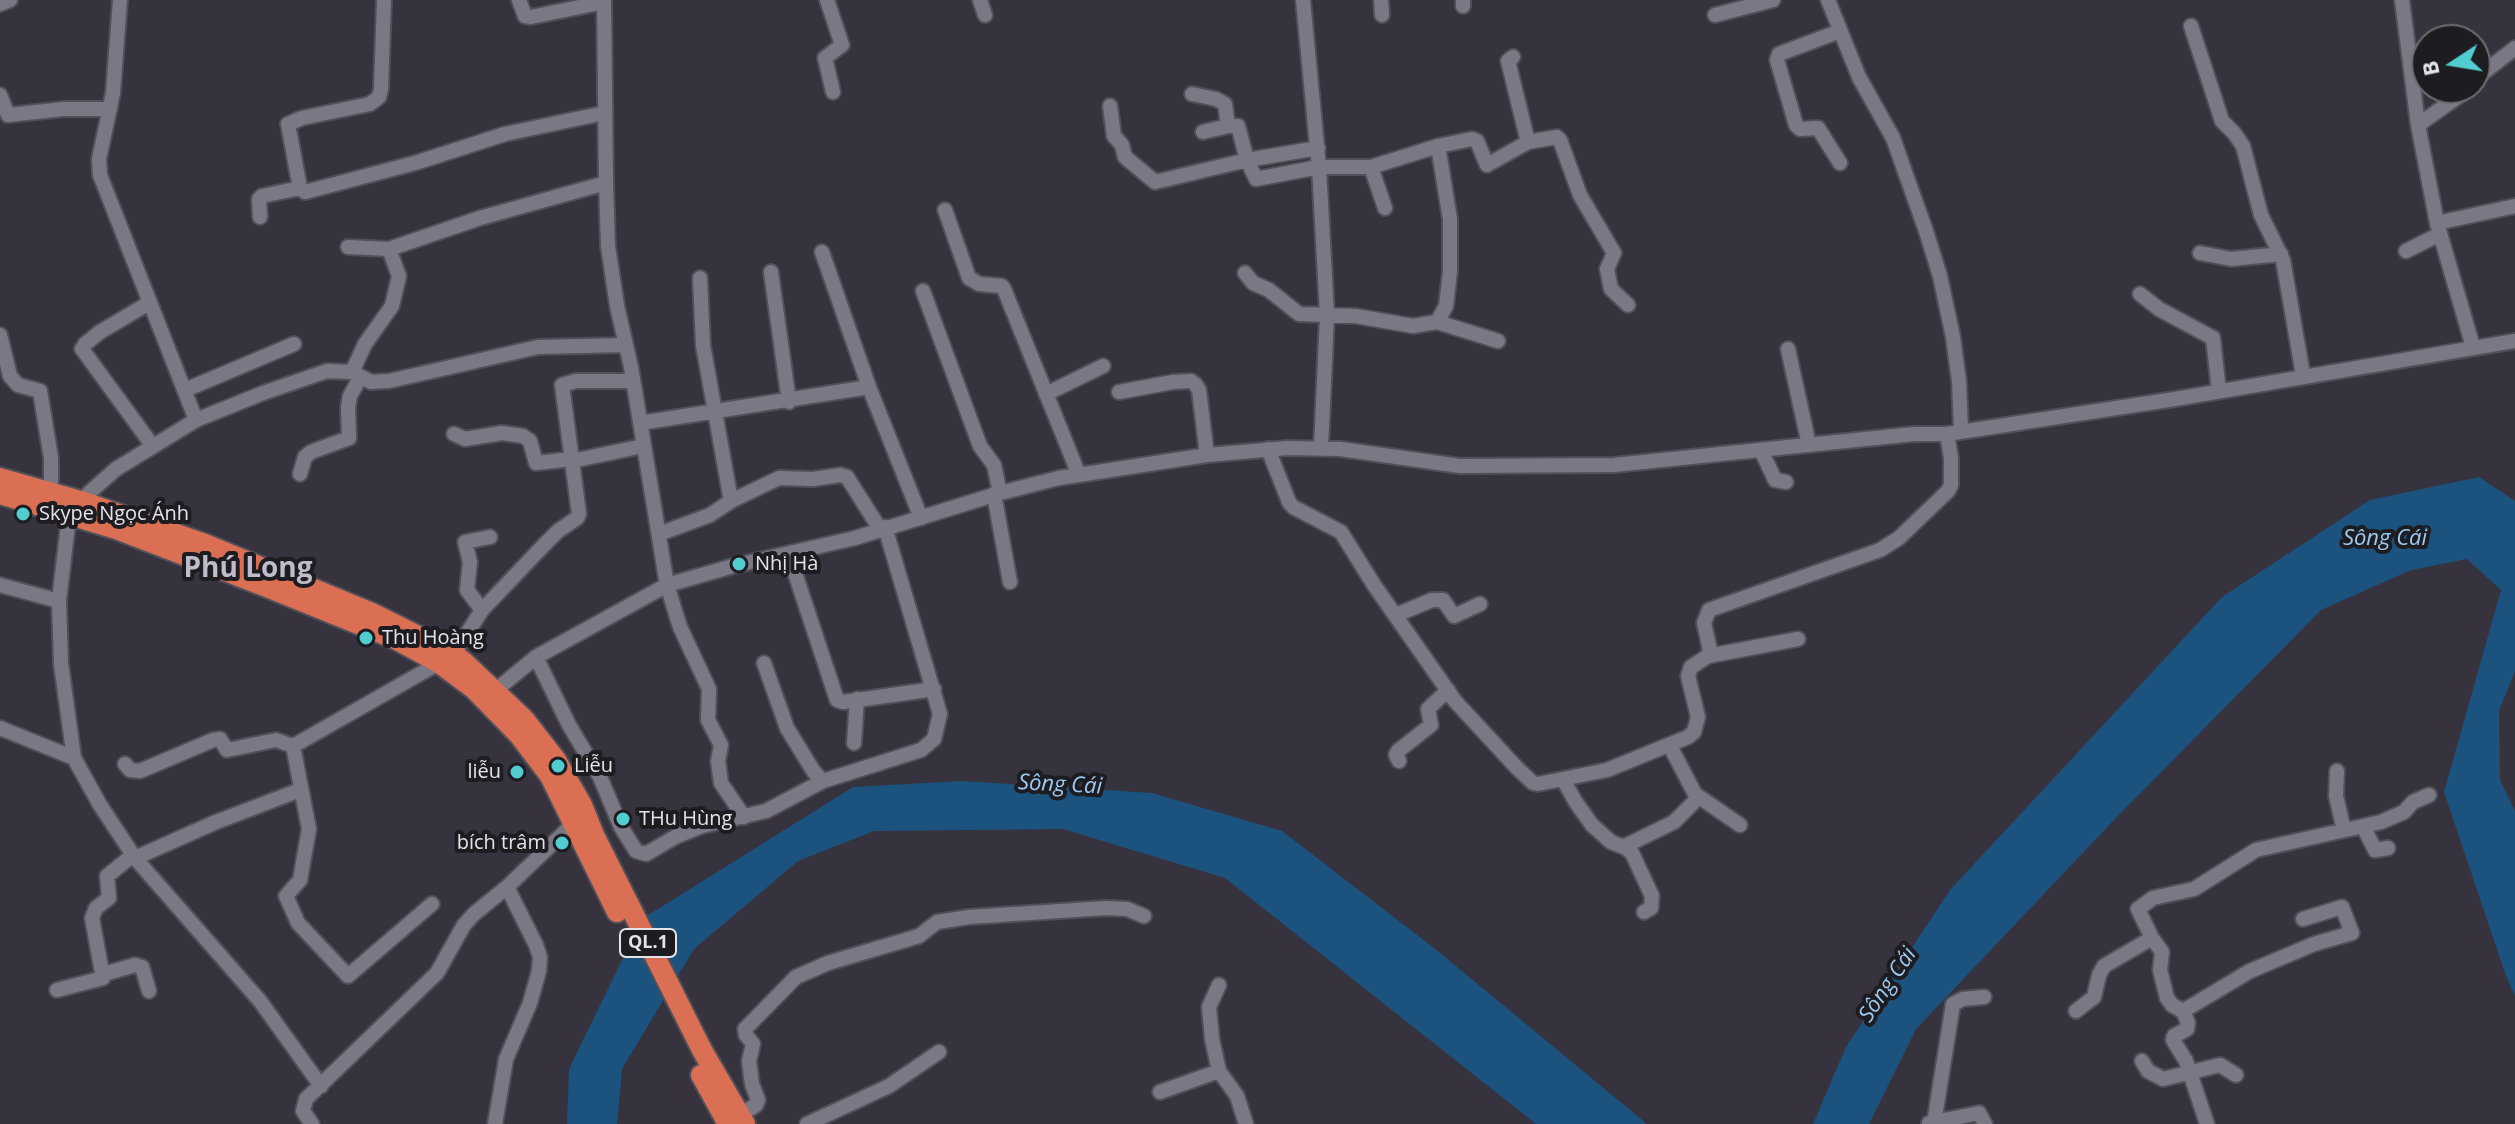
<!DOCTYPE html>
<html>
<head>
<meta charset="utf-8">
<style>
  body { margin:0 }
  #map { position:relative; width:2515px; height:1124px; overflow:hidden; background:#36333f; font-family:"Open Sans",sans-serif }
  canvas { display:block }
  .north { position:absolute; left:2411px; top:24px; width:80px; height:80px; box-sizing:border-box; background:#1d1c21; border:2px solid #6d6c71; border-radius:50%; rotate:258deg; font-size:22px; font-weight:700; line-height:32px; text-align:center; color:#e4e3ea }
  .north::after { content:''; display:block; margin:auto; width:28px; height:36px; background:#52cdcf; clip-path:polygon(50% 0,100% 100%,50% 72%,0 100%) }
</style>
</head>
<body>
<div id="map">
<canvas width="2515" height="1124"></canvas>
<div class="north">B</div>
</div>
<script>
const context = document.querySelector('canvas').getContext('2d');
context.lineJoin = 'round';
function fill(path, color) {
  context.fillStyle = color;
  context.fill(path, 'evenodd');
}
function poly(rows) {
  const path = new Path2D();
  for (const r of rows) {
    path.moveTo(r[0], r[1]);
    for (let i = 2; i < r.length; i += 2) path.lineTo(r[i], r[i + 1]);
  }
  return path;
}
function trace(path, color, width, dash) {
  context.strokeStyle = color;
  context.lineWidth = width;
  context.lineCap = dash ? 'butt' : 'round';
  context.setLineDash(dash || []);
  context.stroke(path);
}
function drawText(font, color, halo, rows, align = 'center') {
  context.font = font + ' "Open Sans",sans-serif';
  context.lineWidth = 8;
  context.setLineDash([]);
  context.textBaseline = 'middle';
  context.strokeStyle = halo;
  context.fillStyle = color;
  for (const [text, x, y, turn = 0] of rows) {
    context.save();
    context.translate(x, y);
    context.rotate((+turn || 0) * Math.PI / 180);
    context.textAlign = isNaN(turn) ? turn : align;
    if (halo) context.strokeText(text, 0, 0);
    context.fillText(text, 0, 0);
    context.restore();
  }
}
fill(poly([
  [2479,477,2515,501,2515,671,2499,711,2500,780,2515,811,2515,996,2506,976,2444,792,2501,590,2467,559,2411,570,2321,610,2113,821,1916,1029,1869,1124,1813,1124,1846,1047,1950,890,2222,597,2370,500],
  [962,781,1152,793,1282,831,1434,948,1647,1124,1536,1124,1225,878,1063,829,874,831,798,861,694,949,622,1069,617,1124,567,1124,569,1069,642,919,853,787]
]), '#1b537e');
const minor = poly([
  [120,0,113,93,99,159,100,175,196,420],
  [384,0,381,89,379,97,370,104,302,118,288,124,300,188,305,192,415,163,505,134,604,113],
  [519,0,525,16,531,17,604,2],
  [604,0,606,183,608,246,617,306,631,367,667,585,680,627,709,689,708,720,721,745,718,761,721,783,744,817],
  [827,0,842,45,825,58,833,92],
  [980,0,985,15],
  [1303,0,1319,167,1327,315,1321,448],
  [1381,0,1382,15],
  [1463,0,1463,6],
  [1828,0,1859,77,1893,138,1926,231,1940,276,1953,337,1959,381,1961,430],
  [2402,0,2418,125,2437,223,2473,347],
  [0,4,10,0],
  [1715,15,1773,0],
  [2191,26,2222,121,2234,133,2243,146,2261,215,2283,260,2303,375],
  [1513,57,1508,61,1528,142],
  [2475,84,2479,76,2515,48],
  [1192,94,1216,99,1225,104,1228,126],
  [0,95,8,115,64,109,110,109],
  [1110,106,1114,136,1122,145,1125,157,1155,182,1247,160,1256,179,1319,167,1371,167,1385,208],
  [2418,125,2470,88],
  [1203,132,1228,126,1238,126,1247,160,1318,148],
  [1840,163,1818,128,1800,129,1796,125,1777,60,1779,54,1840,31],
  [1371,167,1438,146,1472,139,1477,141,1487,165,1528,142,1557,137,1560,140,1580,195,1614,253,1607,269,1611,289,1628,305],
  [945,210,969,278,979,284,1002,286,1004,289,1079,475],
  [260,217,259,199,262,196,300,188],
  [2437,223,2515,206],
  [348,247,389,249,399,276,392,306,365,344,352,372],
  [389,249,480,218,606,183],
  [2406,251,2440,234],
  [822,252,869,387,921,518],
  [2200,253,2231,259,2281,254],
  [771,272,789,402],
  [1245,273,1253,283,1269,290,1299,314,1356,316,1413,326,1437,322,1446,306,1450,272,1450,219,1438,146],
  [700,278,703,345,731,501],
  [923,291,980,446,994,465,1000,493],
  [2140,294,2159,309,2213,338,2219,391],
  [149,303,100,332,85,344,82,349,152,445],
  [1437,322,1498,341],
  [0,335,10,376,18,385,40,391,51,458,51,491],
  [1788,349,1809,445],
  [185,390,294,344],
  [1119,392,1173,382,1191,381,1195,384,1199,390,1207,455],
  [1046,394,1103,366],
  [640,423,869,387],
  [454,434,465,439,502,433,523,436,530,441,536,463,572,459],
  [1268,449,1289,502,1293,507,1341,532,1374,585,1455,701,1517,768,1533,783,1538,784,1607,770,1688,737,1694,732,1698,717,1688,676,1691,667,1708,656,1710,650,1704,623,1709,610,1880,550,1899,538,1948,491,1951,485,1951,458,1947,434],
  [1761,450,1775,480,1786,482],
  [572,461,643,446],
  [300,474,305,457,311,452,349,438,348,407,350,396,360,378],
  [994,494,1010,582],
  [659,534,710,515,731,501,779,478,813,479,840,475,847,477,880,529],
  [789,555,837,700,843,702,934,689],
  [0,585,59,601],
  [482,610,467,590,470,562,465,542,490,537],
  [1396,615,1432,600,1443,600,1454,616,1480,604],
  [454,654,482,610,544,545,558,531,577,518,579,514,562,385,576,381,633,381],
  [1708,656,1798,639],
  [536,657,569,725,600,777,621,827,636,851,646,854,675,837,702,826,766,811,823,781,921,750,934,739,940,714,885,527],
  [764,663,787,728,814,772,823,781],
  [496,690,536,657,667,585,733,566,855,538,1000,493,1059,478,1207,455,1287,448,1340,449,1460,466,1614,465,1914,434,1947,434,2175,399,2515,341],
  [0,728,74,758],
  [854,743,857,699],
  [1670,746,1695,794,1740,825],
  [1399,761,1396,755,1398,751,1431,725,1428,709,1448,690],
  [125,764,130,770,140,771,213,740,220,739,227,750,276,740,293,746],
  [2337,771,2336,796,2344,830],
  [1563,779,1575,801,1592,825,1611,842,1626,848,1632,853,1652,896,1651,908,1644,912],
  [2363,826,2375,850,2388,848],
  [1623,847,1674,822,1699,797],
  [135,858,216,822,300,790],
  [432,904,348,976,298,923,286,896,300,880,309,829,293,746,439,663],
  [2152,938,2138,909,2153,898,2194,889,2256,850,2381,822,2404,812,2413,802,2429,795],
  [104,974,135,965,142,967,149,991],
  [1219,985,1209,1007,1212,1039,1219,1071,1237,1096,1246,1124],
  [57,990,103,978,92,918,96,908,109,898,107,876,133,855],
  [2076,1011,2094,997,2099,975,2104,966,2152,938,2162,952,2160,970,2167,998,2172,1005,2183,1011,2188,1023,2187,1029,2174,1036,2173,1040,2186,1061,2207,1124],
  [2183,1011,2250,971,2314,944,2352,933,2342,907,2303,919],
  [2142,1061,2148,1071,2163,1079,2220,1065,2236,1075],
  [321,1086,260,1001,135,858,100,805,74,758,61,664,59,601,69,516,90,492,116,469,196,420,263,393,327,371,352,372,371,382,389,381,538,347,626,345],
  [1160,1092,1219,1071],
  [740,1115,756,1105,758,1100,752,1084,749,1061,753,1044,746,1035,745,1029,796,977,828,963,919,936,937,922,969,917,1106,908,1127,909,1144,916],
  [1929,1123,1979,1113,1985,1124],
  [1934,1123,1953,1004,1963,999,1984,997],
  [312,1124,303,1111,306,1099,437,973,464,925,474,914,507,887,573,824],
  [495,1124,506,1059,530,1003,539,971,540,957,536,945,507,887],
  [807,1124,889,1086,939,1052]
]);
const highway = poly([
  [0,478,81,501,205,544,372,613,454,654,464,662,524,719,556,760,582,805,594,835,702,1050,745,1124],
  [0,494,116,529,264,586,395,639,439,663,474,689,519,735,550,776,617,912],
  [701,1075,728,1124]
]);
trace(minor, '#514f58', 18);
trace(highway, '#514f58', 24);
trace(minor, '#7b7886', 14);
trace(highway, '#db6f53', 20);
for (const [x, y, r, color] of [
  [23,514,8,"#52cdcf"],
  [739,564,8,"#52cdcf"],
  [366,638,8,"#52cdcf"],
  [558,766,8,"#52cdcf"],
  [517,772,8,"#52cdcf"],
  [623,819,8,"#52cdcf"],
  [562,843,8,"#52cdcf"]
]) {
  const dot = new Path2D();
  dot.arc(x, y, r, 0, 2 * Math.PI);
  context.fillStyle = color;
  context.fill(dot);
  trace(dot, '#1d1c21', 3);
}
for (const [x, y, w] of [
  [648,943,56]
]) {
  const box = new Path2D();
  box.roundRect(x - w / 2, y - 14, w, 28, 6);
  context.fillStyle = '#1d1c21';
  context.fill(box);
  trace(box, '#e4e3ea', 2);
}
drawText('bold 18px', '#e4e3ea', null, [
  ["QL.1",648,943]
]);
drawText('20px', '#e4e3ea', '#1d1c21', [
  ["Skype Ngọc Ánh",39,514],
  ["Nhị Hà",755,564],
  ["Thu Hoàng",382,638],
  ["Liễu",574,766],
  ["liễu",501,772,"right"],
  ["THu Hùng",639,819],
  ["bích trâm",546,843,"right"]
], 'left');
drawText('italic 22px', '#9ecaf2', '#1d1c21', [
  ["Sông Cái",2385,539],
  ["Sông Cái",1060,785,3],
  ["Sông Cái",1888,985,-56]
]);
drawText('bold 28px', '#bfbbca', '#1d1c21', [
  ["Phú Long",248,569]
]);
</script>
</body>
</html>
